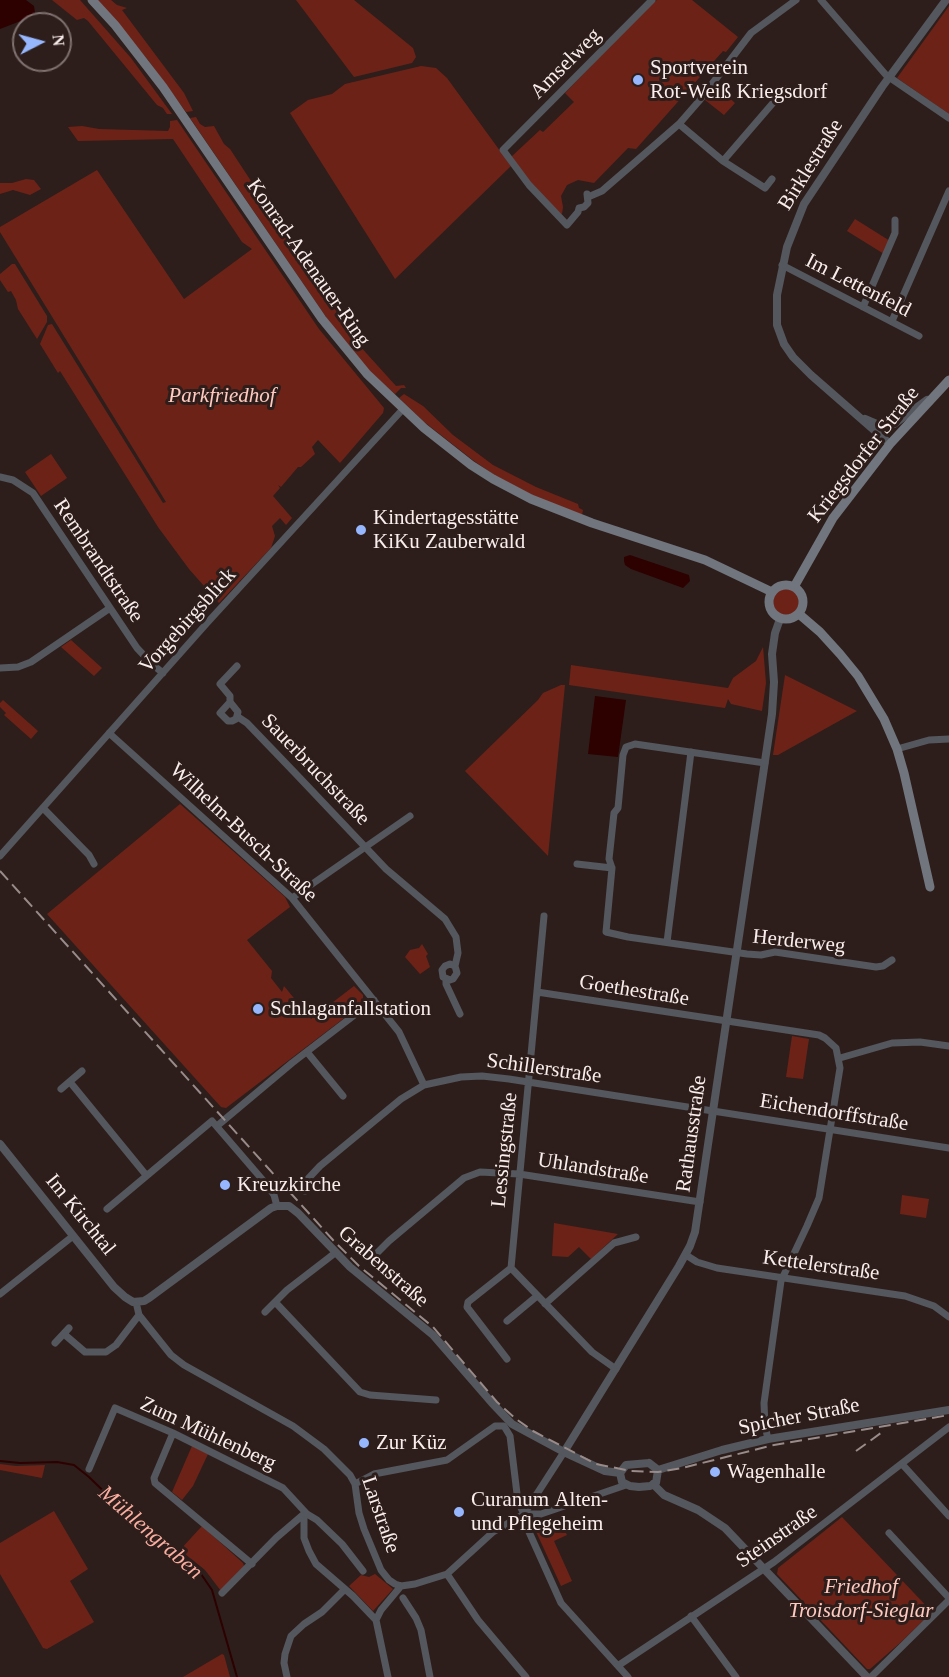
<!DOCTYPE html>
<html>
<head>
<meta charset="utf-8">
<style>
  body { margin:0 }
  #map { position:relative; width:949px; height:1677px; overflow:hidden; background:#2d1e1b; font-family:Georgia,serif }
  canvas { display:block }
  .north { position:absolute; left:12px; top:12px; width:60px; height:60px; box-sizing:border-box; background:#2d1e1b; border:2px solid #7f716f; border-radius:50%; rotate:84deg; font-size:16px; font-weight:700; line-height:24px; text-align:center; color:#f9eeec }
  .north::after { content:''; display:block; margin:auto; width:21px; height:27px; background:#96b6fd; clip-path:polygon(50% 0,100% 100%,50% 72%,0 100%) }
</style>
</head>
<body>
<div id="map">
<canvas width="949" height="1677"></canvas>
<div class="north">N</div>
</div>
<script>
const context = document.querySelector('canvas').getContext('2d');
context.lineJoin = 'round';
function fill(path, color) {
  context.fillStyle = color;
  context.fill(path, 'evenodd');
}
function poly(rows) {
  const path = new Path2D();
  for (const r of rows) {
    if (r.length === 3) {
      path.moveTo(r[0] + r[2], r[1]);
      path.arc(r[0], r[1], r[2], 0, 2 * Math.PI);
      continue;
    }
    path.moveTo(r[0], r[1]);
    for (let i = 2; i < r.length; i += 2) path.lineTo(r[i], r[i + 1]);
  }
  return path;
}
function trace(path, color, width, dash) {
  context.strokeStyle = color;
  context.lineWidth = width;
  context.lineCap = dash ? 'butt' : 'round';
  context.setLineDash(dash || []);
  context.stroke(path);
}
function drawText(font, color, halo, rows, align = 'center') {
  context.font = font + ' Georgia,serif';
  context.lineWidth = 6;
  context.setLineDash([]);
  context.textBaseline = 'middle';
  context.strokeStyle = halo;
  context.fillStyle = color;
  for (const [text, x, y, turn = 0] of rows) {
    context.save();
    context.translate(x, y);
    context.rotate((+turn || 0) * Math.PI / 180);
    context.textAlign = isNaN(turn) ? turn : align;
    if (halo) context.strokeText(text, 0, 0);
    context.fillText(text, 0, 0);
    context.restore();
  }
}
fill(poly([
  [52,0,80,0,131,58,172,114,167,114,163,108,157,105,88,21,84,18,77,20],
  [97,0,111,0,117,5,127,8,122,10,184,93,193,111,186,112,148,60],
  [296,0,354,0,413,48,416,57,412,63,354,77],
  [657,0,692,0,738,37,726,52,723,51,636,149,628,148,594,183,578,180,567,185,561,196,563,207,562,214,560,213,531,184,511,157,540,130,543,132,574,102,565,93,649,6],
  [949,6,949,114,897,78],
  [421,66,436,68,447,78,511,166,395,279,290,113,308,100,332,94,345,84],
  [716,86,735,103,724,115,705,100],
  [196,117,200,124,205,127,214,126,224,144,230,149,358,344,396,386,404,385,406,388,401,388,395,394,373,375,339,336,190,118],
  [177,120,319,329,384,408,383,413,340,463,318,440,312,447,315,454,301,467,298,467,281,487,278,485,280,488,273,496,292,518,286,525,280,518,272,526,275,536,271,548,219,603,189,569,158,527,60,371,58,373,40,344,48,325,52,324,163,503,166,502,0,232,0,227,97,170,184,299,252,249,242,242,173,139,78,141,68,127,82,126,99,129,168,131,170,127,170,121],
  [26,179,34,180,41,189,30,195,13,190,0,194,0,183,12,183],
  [855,219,890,241,884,254,847,231],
  [12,264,15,264,47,316,47,322,37,339,18,309,16,300,11,291,8,292,0,280,0,274],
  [404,394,423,406,453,435,493,465,536,487,578,504,579,508,583,510,582,515,542,500,496,476,474,461,423,421,399,398],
  [51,454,67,478,41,496,25,472],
  [786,602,13],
  [71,640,102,668,94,676,61,647],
  [763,647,766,683,762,711,731,704,728,699,725,708,569,685,571,665,728,688,733,678,756,661],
  [785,675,857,711,778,755,773,755],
  [561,685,565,685,548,856,465,771,538,700,543,693],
  [3,700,38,731,31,739,4,715,6,713,0,707,0,703],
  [180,804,285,897,290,907,247,940,272,971,271,978,282,992,284,986,311,1019,354,986,363,995,363,1000,360,1006,226,1108,221,1107,47,914],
  [422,944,428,954,426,956,430,967,420,974,405,957,410,950,419,948],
  [792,1036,809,1039,803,1079,786,1077],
  [902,1195,929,1199,926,1218,900,1214],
  [554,1223,618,1234,591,1259,579,1247,568,1257,552,1256],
  [192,1446,208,1454,193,1486,182,1500,172,1492],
  [0,1464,16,1466,45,1465,42,1478,0,1470],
  [54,1511,88,1569,70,1581,94,1622,47,1649,43,1648,0,1574,0,1543],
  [566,1516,569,1524,563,1527,567,1535,554,1541,572,1581,561,1586,533,1525,534,1522,539,1520,542,1525],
  [842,1517,932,1612,901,1642,870,1669,867,1669,777,1574,778,1568],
  [202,1526,243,1563,244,1566,221,1591,205,1570,180,1550],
  [375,1574,393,1589,373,1611,349,1586,361,1575,369,1577],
  [222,1654,224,1655,230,1677,183,1677]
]), '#6d2217');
fill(poly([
  [0,0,26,0,34,6,35,13,31,17,0,29],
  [630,555,689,575,690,581,683,588,631,569,625,565,624,561,624,557],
  [595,696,626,700,618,757,588,754]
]), '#2d0100');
trace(poly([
  [0,1461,20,1463,57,1462,74,1465,89,1477,154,1540,201,1574,212,1590,237,1677]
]), '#2d0100', 2);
trace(poly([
  [821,0,886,75,949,118],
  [679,124,723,161,765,188,772,179],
  [723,161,785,89],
  [587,194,588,203,584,207,579,208,578,212,567,225,529,185,503,150,652,0],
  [588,197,602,191,679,124,699,101,751,33,796,0],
  [782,265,919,336],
  [863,307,895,233,895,220],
  [892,321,949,191],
  [0,477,13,480,33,493,137,648,153,665,163,673],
  [0,668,18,667,31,662,110,608],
  [230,702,220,713,228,721,232,721,236,719,238,712,230,702,230,696,220,684,237,666],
  [238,717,247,723,296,774,386,869,445,919,456,937,458,953,455,966,457,973,453,979,450,980,443,977,442,970,445,966,450,964,455,966],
  [109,733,292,898,399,1032,424,1085],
  [897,749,929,740,949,739],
  [765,763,635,744,626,747,623,755,618,808,614,813,609,859,612,868,606,932,628,937,747,954,761,955,775,952,876,967,883,966,892,960],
  [43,808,89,855,94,864],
  [0,856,207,623,403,409],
  [577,864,612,868],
  [292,898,410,816],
  [544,916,511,1268,592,1352,616,1369],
  [667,942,691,752],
  [446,979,446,984,460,1014],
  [537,992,819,1035,825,1038,836,1048,840,1068,819,1198,807,1226,781,1281,764,1403,765,1426,768,1439],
  [307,1052,343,1096],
  [840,1058,892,1043,920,1042,949,1046],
  [70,1082,146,1175],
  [61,1089,82,1071],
  [217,1126,292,1063,374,1000],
  [305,1191,305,1182,320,1166,401,1099,424,1085,461,1077,482,1076,509,1079,949,1148],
  [107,1209,212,1121,267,1185,274,1195,277,1206],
  [686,1255,697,1262,717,1268,905,1296,934,1306,949,1317],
  [373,1263,375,1255,389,1241,464,1178,480,1172,519,1174,700,1202],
  [0,1294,73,1236],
  [136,1302,139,1315,171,1355,184,1365,293,1426,324,1449,350,1475,355,1484,359,1513,364,1529,381,1570,389,1580,395,1584,401,1586,415,1584,447,1574,493,1532,524,1514,564,1452],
  [276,1303,360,1392,370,1395,436,1400],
  [545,1304,614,1243,636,1237],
  [265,1312,287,1290,335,1253],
  [507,1321,537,1296],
  [64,1334,85,1352,106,1352,116,1345,139,1315],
  [55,1343,69,1328],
  [507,1359,467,1307,468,1302,511,1268],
  [173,1433,154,1478,155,1483,252,1564],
  [902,1464,949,1516],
  [89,1469,115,1408,173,1433,283,1488,307,1514,317,1520,342,1544,363,1571],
  [355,1484,374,1474,447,1460,495,1426,504,1426,510,1436,518,1502,524,1514,525,1523,561,1603,628,1677],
  [307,1514,304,1514,304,1538,309,1551,316,1564,353,1596,376,1620],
  [524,1514,541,1514,626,1485],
  [889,1533,949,1598],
  [447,1574,478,1620,526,1677],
  [222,1593,276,1538,304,1514],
  [403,1598,416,1618,421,1630,430,1677],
  [691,1616,736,1677],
  [619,1665,774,1562,949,1427],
  [287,1677,284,1663,285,1654,291,1636,304,1624,322,1612,344,1590],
  [388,1677,376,1620,381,1610,401,1586],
  [871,1677,949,1600]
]), '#54575d', 7);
trace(poly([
  [865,419,879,425,894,424,927,400],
  [890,444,811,375,793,357,784,344,777,325,777,295,787,247,804,204,882,87,946,0],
  [0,1144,114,1287,125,1297,133,1302,144,1301,149,1298,271,1208,277,1206,289,1206,298,1213,350,1267,433,1335,492,1403,512,1424,564,1452,605,1471,620,1473],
  [564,1452,679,1266,690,1246,695,1232,772,714,774,682,772,654,775,633,780,619],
  [649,1463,658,1470,656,1483,650,1486,639,1487,630,1486,622,1482,620,1473,626,1465,649,1463],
  [658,1470,722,1450,768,1439,949,1410],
  [653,1484,664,1495,698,1510,725,1528,867,1677]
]), '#54575d', 8);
trace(poly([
  [92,0,115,25,163,87,322,319,367,374,424,428,471,465,493,479,531,499,592,523,705,560,772,592],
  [786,602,17],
  [794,587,833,518,890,444,949,380],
  [799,614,820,632,840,654,858,676,884,719,897,749,904,773,930,887]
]), '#70757e', 9);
trace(poly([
  [0,871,333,1240,359,1266,433,1327,497,1402,516,1419,533,1431,596,1464,631,1471,658,1472,682,1468,774,1445,949,1415],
  [856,1451,885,1430]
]), '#988b89', 2, [12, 6]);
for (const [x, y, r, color] of [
  [638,80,6,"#96b6fd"],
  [361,530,6,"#96b6fd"],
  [258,1009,6,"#96b6fd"],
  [225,1185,6,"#96b6fd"],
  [364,1443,6,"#96b6fd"],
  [715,1472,6,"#96b6fd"],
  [459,1512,6,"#96b6fd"]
]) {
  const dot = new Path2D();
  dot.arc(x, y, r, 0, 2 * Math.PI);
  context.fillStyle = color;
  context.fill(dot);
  trace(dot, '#2d1e1b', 2);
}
drawText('21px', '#f9eeec', '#2d1e1b', [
  ["Amselweg",566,64,-45],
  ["Birklestraße",811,165,-58],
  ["Konrad-Adenauer-Ring",308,263,55],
  ["Im Lettenfeld",858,286,27],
  ["Kriegsdorfer Straße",864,455,-52],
  ["Rembrandtstraße",98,561,56],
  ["Vorgebirgsblick",188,621,-48],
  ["Sauerbruchstraße",315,770,46],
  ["Wilhelm-Busch-Straße",243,833,43],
  ["Herderweg",799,942,6],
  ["Goethestraße",634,991,9],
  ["Schillerstraße",544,1069,8],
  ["Eichendorffstraße",834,1113,9],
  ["Rathausstraße",692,1134,-82],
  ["Lessingstraße",505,1150,-84],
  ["Uhlandstraße",593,1169,9],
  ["Im Kirchtal",80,1215,51],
  ["Kettelerstraße",821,1266,8],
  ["Grabenstraße",383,1267,41],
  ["Spicher Straße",799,1417,-11],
  ["Zum Mühlenberg",208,1434,25],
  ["Larstraße",380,1515,71],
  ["Steinstraße",777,1537,-35]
]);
drawText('21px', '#f9eeec', '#2d1e1b', [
  ["Sportverein",650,68],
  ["Rot-Weiß Kriegsdorf",650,92],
  ["Kindertagesstätte",373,518],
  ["KiKu Zauberwald",373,542],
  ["Schlaganfallstation",270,1009],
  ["Kreuzkirche",237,1185],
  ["Zur Küz",376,1443],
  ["Wagenhalle",727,1472],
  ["Curanum Alten-",471,1500],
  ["und Pflegeheim",471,1524]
], 'left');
drawText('italic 21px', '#ffcac0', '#2d1e1b', [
  ["Parkfriedhof",222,396],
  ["Friedhof",861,1587],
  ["Troisdorf-Sieglar",861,1611]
]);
drawText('italic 22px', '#fbaea0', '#2d1e1b', [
  ["Mühlengraben",150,1533,41]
]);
</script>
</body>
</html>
